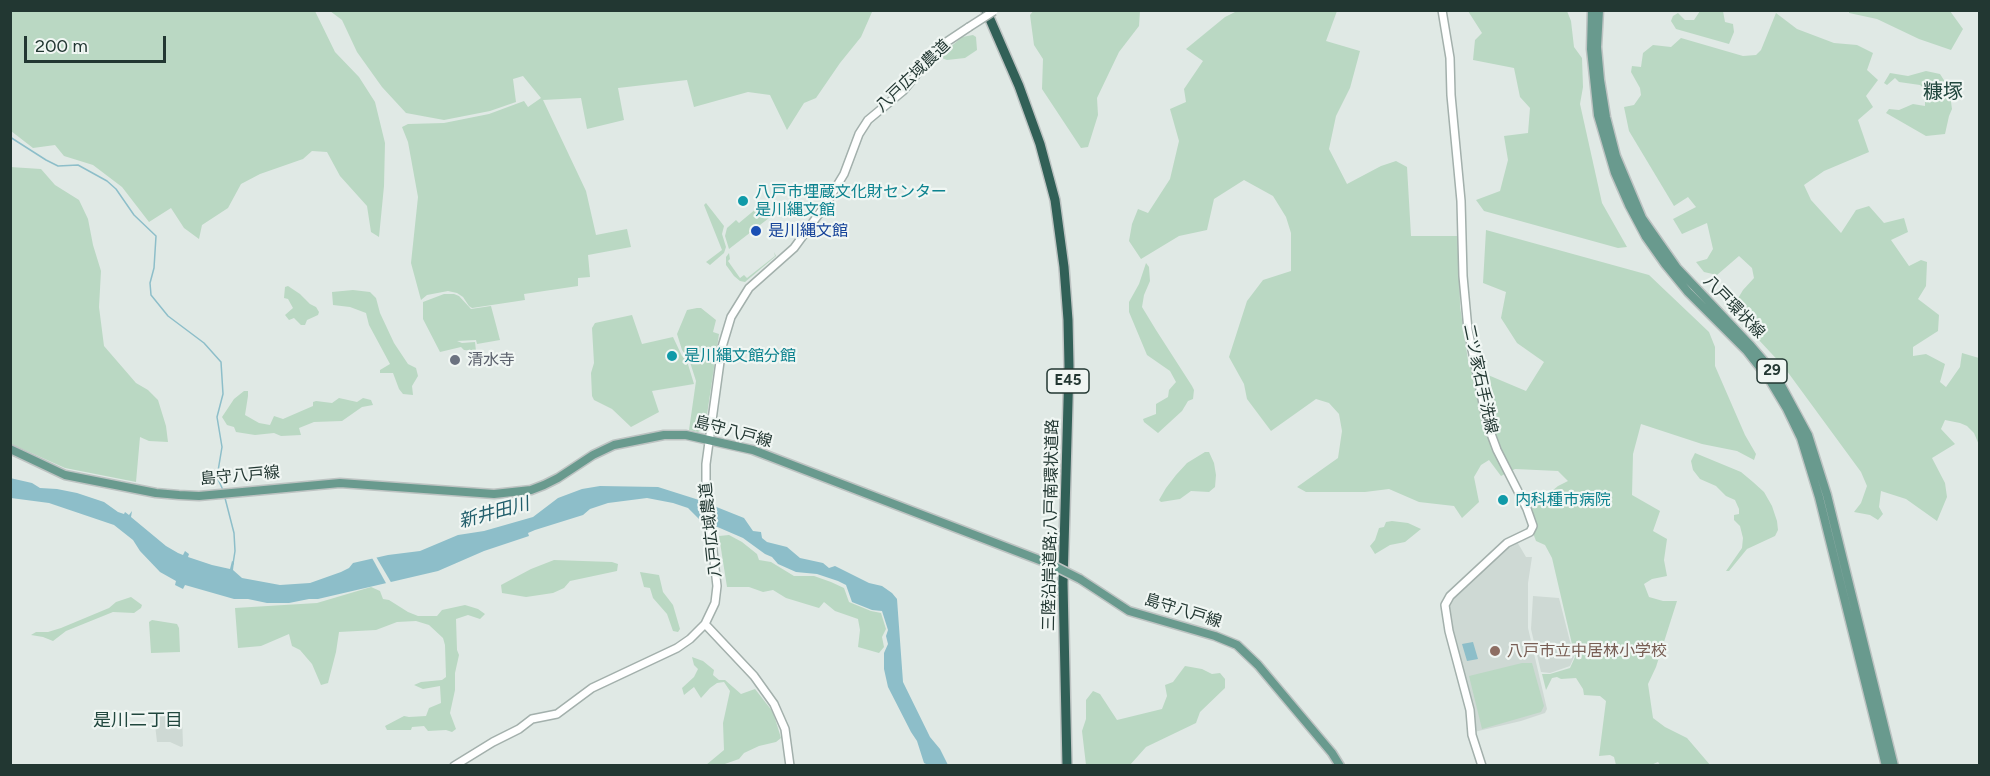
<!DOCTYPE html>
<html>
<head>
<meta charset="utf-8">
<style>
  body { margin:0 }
  #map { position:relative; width:1990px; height:776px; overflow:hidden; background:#e0e9e5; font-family:Figtree,sans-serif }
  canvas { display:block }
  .frame { position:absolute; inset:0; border:12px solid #223732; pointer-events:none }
  .scale { position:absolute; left:24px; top:36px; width:142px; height:27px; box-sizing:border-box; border:3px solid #223732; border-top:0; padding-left:8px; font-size:18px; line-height:21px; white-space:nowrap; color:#223732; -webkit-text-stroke:4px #f0f6f3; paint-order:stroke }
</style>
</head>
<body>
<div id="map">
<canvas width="1990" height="776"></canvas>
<div class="frame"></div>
<div class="scale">200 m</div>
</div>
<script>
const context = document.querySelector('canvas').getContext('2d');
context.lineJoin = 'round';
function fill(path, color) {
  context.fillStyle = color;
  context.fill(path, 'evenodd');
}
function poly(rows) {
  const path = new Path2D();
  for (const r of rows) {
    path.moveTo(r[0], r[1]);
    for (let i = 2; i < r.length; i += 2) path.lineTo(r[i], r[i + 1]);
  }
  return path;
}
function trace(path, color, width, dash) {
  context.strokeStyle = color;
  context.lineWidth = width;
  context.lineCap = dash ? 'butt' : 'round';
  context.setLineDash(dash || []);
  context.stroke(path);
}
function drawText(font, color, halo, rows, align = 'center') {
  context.font = font + ' Figtree,"Noto Sans JP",sans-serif';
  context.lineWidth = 4.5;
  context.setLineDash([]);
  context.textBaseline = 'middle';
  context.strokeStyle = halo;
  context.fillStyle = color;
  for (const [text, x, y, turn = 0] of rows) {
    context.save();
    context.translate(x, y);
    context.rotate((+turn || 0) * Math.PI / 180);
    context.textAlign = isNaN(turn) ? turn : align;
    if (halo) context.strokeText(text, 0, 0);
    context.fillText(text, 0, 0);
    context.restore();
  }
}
fill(poly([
  [1516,540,1526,557,1532,557,1528,583,1528,628,1547,709,1545,713,1521,721,1474,732,1450,625,1448,605,1452,598],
  [1533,596,1559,598,1574,657,1570,666,1550,673,1541,672,1531,629],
  [182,714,183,746,181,747,170,742,157,742,154,716]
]), '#ced9d4');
fill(poly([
  [1034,10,1140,11,1139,26,1119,52,1097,98,1098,115,1088,147,1081,148,1042,89,1043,59,1034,45,1030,15],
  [10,11,315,11,335,52,359,77,375,102,385,143,384,186,379,237,371,232,367,206,340,176,327,152,312,151,303,159,260,174,241,184,228,208,202,225,199,239,184,228,171,208,149,222,122,187,93,165,64,156,55,145,33,148,11,131],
  [330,11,883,11,872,12,861,37,840,63,816,98,804,103,787,130,770,95,748,92,694,107,687,80,618,88,624,120,587,129,581,98,543,100,586,191,596,235,627,229,631,247,588,255,590,277,578,278,578,286,524,294,525,300,472,308,469,306,463,297,457,293,448,291,427,295,421,300,411,263,418,197,408,142,402,127,408,124,444,123,489,114,524,101,528,107,541,98,523,76,513,79,516,102,490,111,444,120,406,113,382,87,357,52,342,20],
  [1237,11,1337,11,1326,41,1360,51,1350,88,1336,116,1329,149,1347,184,1381,166,1396,161,1407,167,1411,236,1459,236,1460,306,1469,367,1526,391,1544,362,1517,343,1501,318,1506,292,1483,283,1486,230,1649,275,1709,332,1715,347,1715,366,1745,435,1756,454,1754,460,1737,451,1702,444,1641,424,1633,454,1632,495,1660,511,1653,531,1667,539,1664,560,1667,576,1652,579,1644,584,1649,597,1663,601,1677,601,1656,667,1648,684,1653,718,1665,727,1687,738,1711,766,1661,766,1658,762,1651,765,1616,765,1614,757,1610,755,1599,756,1606,701,1600,696,1584,695,1583,689,1576,678,1561,679,1557,677,1552,678,1546,690,1542,674,1550,674,1570,668,1575,657,1552,558,1545,545,1536,541,1533,533,1537,528,1536,522,1530,509,1558,486,1568,481,1558,471,1515,469,1501,476,1489,460,1481,465,1474,477,1479,502,1462,518,1454,506,1419,502,1389,489,1365,492,1306,492,1297,487,1338,458,1342,431,1339,414,1329,403,1316,399,1271,431,1247,399,1244,384,1229,357,1247,301,1263,280,1291,271,1291,233,1286,217,1273,196,1244,180,1214,199,1207,230,1179,236,1141,259,1129,241,1132,224,1138,209,1148,213,1170,179,1179,141,1170,109,1186,102,1184,89,1203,61,1186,49,1225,17],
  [1468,11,1567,11,1571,21,1574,47,1582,58,1583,87,1580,104,1602,203,1627,247,1618,248,1484,211,1476,200,1500,191,1508,160,1504,136,1528,133,1530,108,1520,97,1514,68,1473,60,1475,40,1482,33],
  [1700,11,1723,11,1725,22,1733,24,1734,32,1729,44,1676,29,1671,21,1673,16,1678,13,1685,20,1694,20],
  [1849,11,1950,11,1963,29,1951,50,1919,39,1877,19,1849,13],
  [1776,13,1797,29,1834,43,1857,45,1873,53,1867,70,1878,80,1866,96,1873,107,1858,120,1869,152,1824,171,1804,185,1811,200,1841,233,1856,210,1869,206,1884,223,1904,218,1908,232,1891,240,1909,266,1921,260,1927,262,1926,286,1918,299,1939,315,1938,331,1913,347,1913,356,1926,354,1945,364,1940,382,1946,387,1960,367,1962,353,1979,358,1979,445,1974,433,1967,426,1960,423,1945,420,1941,429,1955,444,1932,458,1945,483,1947,497,1937,521,1906,499,1881,491,1879,507,1883,514,1878,520,1870,515,1854,512,1861,503,1867,486,1861,472,1784,367,1731,310,1743,290,1754,278,1752,268,1739,256,1717,275,1704,272,1696,262,1707,259,1713,249,1707,223,1682,234,1673,219,1696,207,1688,197,1674,206,1629,131,1624,107,1634,105,1641,95,1640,88,1631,72,1632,66,1641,67,1643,53,1653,45,1671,47,1681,38,1743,56,1756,55,1761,50],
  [973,35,976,37,977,50,965,58,947,60,939,57,962,37],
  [1926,71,1940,74,1949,88,1952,109,1949,116,1945,134,1926,136,1886,113,1889,109,1899,110,1913,104,1925,106,1925,89,1920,85,1899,82,1895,78,1887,85,1884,83,1890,73,1908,76],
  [10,167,41,169,55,185,79,200,88,219,93,245,101,271,99,307,104,346,136,383,148,390,158,400,166,426,168,442,149,441,140,437,136,482,65,468,11,444],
  [706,203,724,226,722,234,726,247,724,253,710,265,706,262,722,250,704,205],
  [757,208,764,216,767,214,769,218,729,249,725,236,727,228,736,220,739,223],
  [774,252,776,256,745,282,740,281,734,276,726,265,726,257,729,253,730,259,728,261,740,278,744,275,747,278,775,256],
  [1146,263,1149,267,1150,281,1144,295,1142,307,1156,330,1192,386,1194,390,1193,399,1188,401,1182,411,1158,433,1144,422,1143,419,1156,414,1156,404,1168,397,1169,390,1176,382,1170,371,1147,355,1129,312,1129,302,1139,284],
  [285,287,288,286,300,294,310,304,316,307,319,312,318,315,307,320,305,325,301,325,294,318,289,320,285,315,293,308,288,299,284,298],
  [353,290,370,292,376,298,380,313,394,343,408,364,416,368,418,376,412,386,413,395,403,394,399,389,393,373,380,373,380,370,390,364,369,325,366,313,350,307,333,305,332,292],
  [444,294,454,294,459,296,471,309,491,306,500,340,477,344,476,340,457,341,462,343,475,342,476,351,464,350,461,347,440,352,423,319,423,302],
  [697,308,701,308,716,320,713,332,719,334,705,428,698,432,689,430,696,381,689,359,682,350,677,334,687,310],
  [632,315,642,344,673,337,682,356,687,361,694,384,652,391,659,412,631,427,612,409,594,400,592,396,591,373,594,363,592,328,595,323],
  [244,391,248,391,248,396,245,415,259,423,270,425,274,416,283,419,313,406,313,402,316,401,332,403,339,398,357,402,363,398,371,400,373,405,362,407,342,421,314,422,299,428,301,435,281,436,274,433,255,435,236,432,234,427,227,425,222,417,234,399],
  [1205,452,1209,452,1214,463,1216,475,1215,487,1209,492,1191,491,1180,499,1161,502,1159,500,1166,488,1176,475,1187,463],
  [1695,453,1741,472,1753,482,1764,492,1772,506,1777,521,1778,530,1775,536,1747,549,1729,571,1726,571,1742,548,1743,538,1740,526,1734,520,1734,515,1739,514,1739,509,1735,500,1726,496,1716,486,1700,479,1693,470,1691,461],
  [1392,521,1408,523,1421,529,1405,542,1390,545,1375,554,1370,546,1375,540,1379,528,1384,527,1386,522],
  [729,535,742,542,757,554,759,560,771,562,794,576,814,576,831,582,844,588,849,602,871,611,881,613,886,629,882,637,884,647,879,653,858,647,860,630,858,619,835,611,824,602,819,608,786,598,773,590,763,592,749,587,727,587,719,536],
  [554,560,612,562,618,564,617,571,570,581,564,588,553,593,526,597,502,593,501,585,531,569],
  [640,572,659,575,663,592,673,605,680,629,678,632,673,631,667,614,653,598,650,588,644,587],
  [371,587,380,591,383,599,389,600,408,612,418,616,437,616,442,610,465,605,478,609,485,614,480,619,468,615,456,619,457,650,459,655,455,673,455,690,450,713,456,729,452,732,446,730,428,731,424,726,412,727,411,730,387,730,385,726,404,716,409,717,426,716,429,708,441,703,440,686,423,689,414,685,421,682,442,680,446,677,445,645,443,638,429,625,416,621,397,622,376,630,339,632,336,652,328,683,321,685,312,664,300,650,292,646,289,634,261,646,238,648,235,608,317,603],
  [131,597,142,605,141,608,134,613,113,612,66,631,53,641,43,637,31,635,36,632,48,632,61,628,109,608,116,602],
  [152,620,177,624,179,628,180,652,151,653,149,622],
  [692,657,703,661,714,670,713,675,719,680,725,680,741,694,755,689,773,712,781,738,776,742,759,746,744,753,739,759,722,765,706,765,724,750,723,723,730,691,724,682,717,683,710,688,701,698,694,687,684,695,682,688,694,677,698,669,694,665],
  [1522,663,1532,663,1544,706,1541,712,1482,729,1469,676],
  [1185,666,1202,669,1212,674,1220,673,1225,679,1225,688,1200,712,1196,723,1146,747,1130,765,1086,765,1082,731,1086,719,1086,700,1093,691,1100,694,1117,720,1162,709,1167,696,1165,685,1173,682]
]), '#bad8c3');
fill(poly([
  [10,478,32,483,40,488,57,489,77,493,104,502,118,512,124,514,125,512,129,515,132,511,131,517,166,546,178,553,183,555,185,551,189,554,188,557,212,565,230,569,232,561,234,562,233,570,242,578,280,585,310,583,341,572,349,568,353,563,388,555,420,551,458,535,484,531,533,517,558,498,582,489,600,486,658,487,699,500,744,518,753,531,761,532,762,538,767,542,787,547,800,558,823,563,829,568,835,566,869,583,882,586,892,593,897,599,903,682,930,737,940,749,948,765,928,765,924,763,917,741,911,732,888,687,884,669,884,653,888,644,886,636,888,630,882,611,872,610,852,602,846,585,838,581,817,574,796,572,778,564,772,557,765,554,743,538,699,519,688,508,673,503,647,498,608,503,590,509,583,515,535,530,528,533,529,536,484,551,438,571,318,599,309,599,289,603,267,603,248,599,234,599,185,585,183,589,175,585,176,581,160,572,140,551,133,540,114,525,49,503,11,498],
  [1473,642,1478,659,1467,661,1462,644]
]), '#8dbec9');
fill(poly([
  [375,555,392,584,387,585,371,556]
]), '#e0e9e5');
trace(poly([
  [10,137,46,160,58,166,78,165,107,181,116,189,134,215,156,236,154,268,150,283,151,295,168,316,204,343,221,362,223,394,217,417,222,447,217,477,223,490],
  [225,498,234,533,235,551,233,564]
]), '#8dbec9', 1.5);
const minor = poly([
  [1442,10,1450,58,1451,95,1461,201,1463,276,1468,330,1487,423,1497,450,1527,509,1533,526,1530,532,1507,543,1450,596,1445,605,1449,631,1470,710,1472,735,1482,766],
  [705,624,754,676,774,704,785,729,790,766],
  [454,766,493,742,519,729,532,719,557,714,592,688,677,648,690,639,705,624,715,603,717,586,706,490,706,464,722,347,731,317,749,288,794,248,824,207,844,174,859,134,868,120,903,91,939,47,969,27]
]);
const major = poly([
  [1592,10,1591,49,1598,115,1615,173,1629,205,1646,237,1665,264,1688,292,1747,351,1769,379,1787,409,1801,438,1819,497,1886,766],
  [1599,10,1597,47,1600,80,1606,117,1616,156,1642,218,1677,268,1751,346,1775,374,1808,435,1827,495,1894,766],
  [10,449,65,475,156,493,179,495,199,496,340,483,494,494,531,490,544,485,558,478,593,455,614,445,664,435,686,435,753,450,1050,564],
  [1080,579,1129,611,1215,636,1237,645,1258,665,1332,753,1340,766]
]);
const highway = poly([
  [986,10,1019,86,1040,144,1055,200,1064,267,1068,320,1069,366,1063,583,1067,766]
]);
trace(minor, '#a3b0ac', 10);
trace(major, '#bdc3c2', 11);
trace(highway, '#bdc3c2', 12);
trace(minor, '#fff', 7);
trace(major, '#699a8e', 8);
trace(highway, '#316057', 9);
const minorBridge = poly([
  [969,27,994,11]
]);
const majorBridge = poly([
  [1050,564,1080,579]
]);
trace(minorBridge, '#a3b0ac', 10, []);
trace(majorBridge, '#bdc3c2', 11, []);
trace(minorBridge, '#fff', 7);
trace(majorBridge, '#699a8e', 8);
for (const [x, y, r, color] of [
  [743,201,6,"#0f9aa8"],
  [756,231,6,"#1a4fb4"],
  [672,356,6,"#0f9aa8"],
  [455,360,6,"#6b7280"],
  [1503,500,6,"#0f9aa8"],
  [1495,651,6,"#8d6e63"]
]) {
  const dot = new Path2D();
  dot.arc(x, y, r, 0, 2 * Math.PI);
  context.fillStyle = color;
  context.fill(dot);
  trace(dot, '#f0f6f3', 2);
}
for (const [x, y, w] of [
  [1772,371,30],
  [1068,381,42]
]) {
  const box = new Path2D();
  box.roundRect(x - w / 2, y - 12, w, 24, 4.5);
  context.fillStyle = '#f0f6f3';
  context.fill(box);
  trace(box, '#223732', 1.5);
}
drawText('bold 15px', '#223732', null, [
  ["29",1772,371],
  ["E45",1068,381]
]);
drawText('16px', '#223732', '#f0f6f3', [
  ["八戸広域農道",913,76,-44],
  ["八戸環状線",1734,307,46],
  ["二ツ家石手洗線",1480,379,78],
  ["島守八戸線",733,432,15],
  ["島守八戸線",240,476,-5],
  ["三陸沿岸道路;八戸南環状道路",1051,525,-89],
  ["八戸広域農道",711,530,-96],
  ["島守八戸線",1183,611,17]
]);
drawText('16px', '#0d838f', '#f0f6f3', [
  ["八戸市埋蔵文化財センター",755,192],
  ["是川縄文館",755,210],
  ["是川縄文館分館",684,356],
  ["内科種市病院",1515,500]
], 'left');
drawText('16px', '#164399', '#f0f6f3', [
  ["是川縄文館",768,231]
], 'left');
drawText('16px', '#5b616d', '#f0f6f3', [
  ["清水寺",467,360]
], 'left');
drawText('16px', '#785e54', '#f0f6f3', [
  ["八戸市立中居林小学校",1507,651]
], 'left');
drawText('italic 18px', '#235f6c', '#f0f6f3', [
  ["新井田川",494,513,-15]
]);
drawText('18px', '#21473e', '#f0f6f3', [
  ["是川二丁目",138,721]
]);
drawText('20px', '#21473e', '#f0f6f3', [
  ["糠塚",1943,92]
]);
</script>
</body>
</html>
